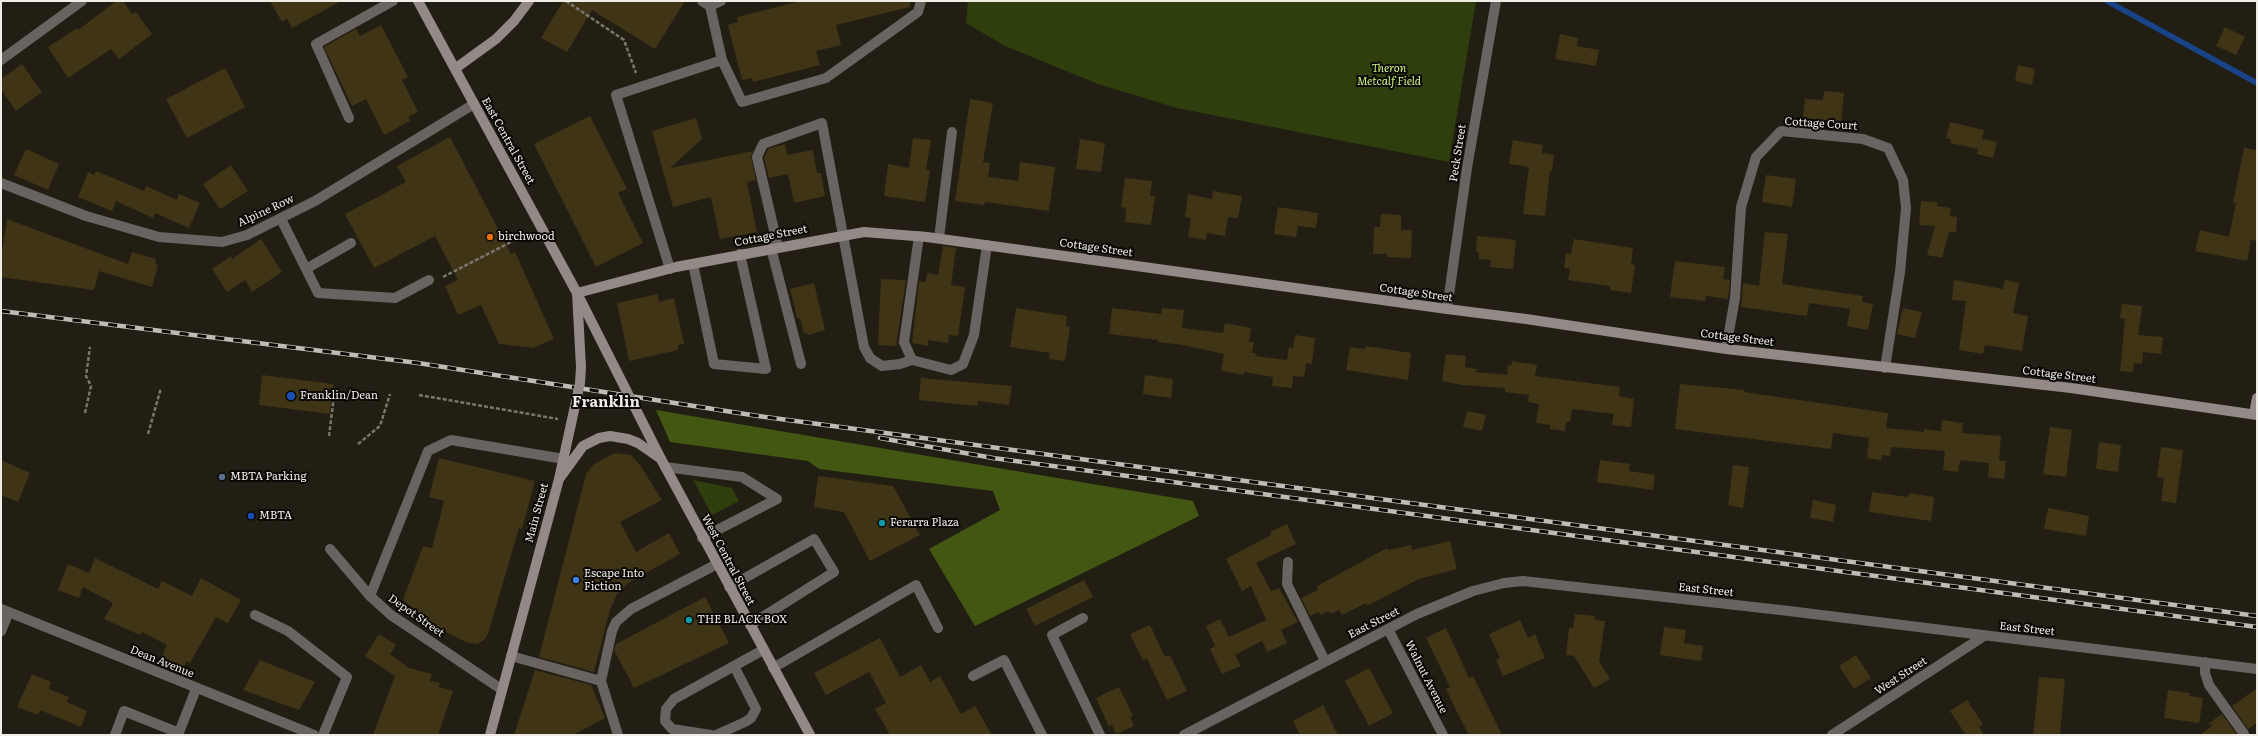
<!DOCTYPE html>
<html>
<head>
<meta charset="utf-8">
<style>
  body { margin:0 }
  #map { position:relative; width:2258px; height:736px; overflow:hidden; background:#221e14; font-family:Literata,serif }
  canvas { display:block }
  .frame { position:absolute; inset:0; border:2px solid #f0ede7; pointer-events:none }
</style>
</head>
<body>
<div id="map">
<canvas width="2258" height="736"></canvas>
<div class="frame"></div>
</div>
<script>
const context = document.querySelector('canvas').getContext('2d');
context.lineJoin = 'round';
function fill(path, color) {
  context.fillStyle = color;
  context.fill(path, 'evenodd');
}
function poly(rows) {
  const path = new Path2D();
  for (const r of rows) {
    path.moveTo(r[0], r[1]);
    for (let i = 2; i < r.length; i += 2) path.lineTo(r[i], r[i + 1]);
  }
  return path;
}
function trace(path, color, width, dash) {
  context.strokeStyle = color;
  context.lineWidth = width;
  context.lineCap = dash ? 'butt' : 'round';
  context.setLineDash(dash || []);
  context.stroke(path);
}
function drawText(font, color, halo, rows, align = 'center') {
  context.font = font + ' Literata,serif';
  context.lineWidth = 4;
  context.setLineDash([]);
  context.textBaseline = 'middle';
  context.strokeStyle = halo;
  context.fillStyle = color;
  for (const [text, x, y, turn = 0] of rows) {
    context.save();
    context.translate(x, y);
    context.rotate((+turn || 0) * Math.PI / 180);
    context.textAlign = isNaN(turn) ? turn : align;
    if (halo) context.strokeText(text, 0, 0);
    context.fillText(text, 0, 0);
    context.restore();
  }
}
fill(poly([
  [968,1,1476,1,1449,162,1177,108,1098,84,1005,46,966,23],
  [693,480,732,488,739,501,712,515]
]), '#2e3e0c');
fill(poly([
  [656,410,1193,501,1199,516,975,626,929,549,1000,510,993,491,819,469,808,461,670,442]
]), '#425812');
trace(poly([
  [2107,1,2257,83]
]), '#184386', 5.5);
fill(poly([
  [116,1,123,1,132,14,136,12,152,34,119,59,111,49,68,78,48,47,77,28,78,30],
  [270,1,341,1,292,28,287,19,282,22],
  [563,1,685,1,655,49,592,10,567,52,541,38],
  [801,1,910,1,910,7,836,25,841,45,816,51,820,65,753,82,752,78,742,80,728,25,738,22,737,17],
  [381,25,408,77,402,80,418,112,408,117,410,121,384,135,366,99,352,106,324,47,356,29,360,36],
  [2225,27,2245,37,2236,55,2216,46],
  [1560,34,1578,38,1577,46,1599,50,1596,66,1555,59],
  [22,64,42,92,16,111,1,89,1,79],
  [2018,65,2035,69,2032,85,2015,81],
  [225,68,245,107,187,138,166,99],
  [1824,91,1844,93,1841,122,1803,118,1805,99,1823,100],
  [970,99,993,103,983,162,990,163,988,177,1018,181,1020,162,1055,167,1049,211,985,202,984,205,955,201],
  [590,116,627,189,618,193,643,243,596,267,534,144],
  [696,118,702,139,670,168,753,151,751,158,756,180,747,182,757,232,720,239,711,197,673,207,652,131],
  [1950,122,1984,130,1982,139,1997,142,1993,158,1977,154,1978,149,1950,143,1951,139,1946,138],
  [450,137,511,254,515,252,554,339,533,348,499,344,481,305,458,315,445,286,458,280,435,236,374,268,345,214,406,182,397,166],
  [913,138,931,140,926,169,930,170,925,202,884,196,888,164,909,168],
  [1080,139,1105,143,1101,172,1076,169],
  [1513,140,1543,145,1542,153,1554,155,1552,171,1550,171,1545,216,1523,214,1529,167,1509,164],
  [785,144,787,155,813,150,817,173,821,173,825,196,794,203,788,174,769,178,764,158,768,149],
  [2244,148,2257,150,2257,241,2251,240,2247,261,2195,251,2200,230,2229,237,2236,203,2233,203],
  [26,149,59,164,48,190,14,175],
  [231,165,248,191,220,209,203,184],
  [96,171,144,191,146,186,177,200,179,194,200,203,189,228,155,213,153,218,116,201,112,211,78,197,88,172,94,175],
  [1766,175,1796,179,1792,207,1762,202],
  [1125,178,1152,181,1150,196,1155,196,1151,225,1125,222,1126,208,1121,207],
  [1213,191,1242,196,1238,218,1228,217,1225,236,1207,233,1206,240,1188,237,1191,218,1185,217,1188,194,1212,199],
  [1921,201,1937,202,1937,206,1951,208,1950,216,1957,217,1956,232,1949,232,1942,258,1927,255,1935,226,1919,225],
  [1278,207,1318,213,1316,228,1298,226,1296,237,1274,234],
  [1381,214,1401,215,1401,230,1412,230,1411,258,1387,257,1387,254,1373,254,1374,227,1380,227],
  [7,219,128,264,132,252,156,259,155,264,158,265,152,287,99,271,94,290,1,277,1,258],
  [1765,232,1788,234,1782,284,1863,296,1862,302,1873,304,1868,330,1847,326,1850,309,1809,303,1807,316,1741,307,1743,283,1759,286],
  [1477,236,1516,240,1513,269,1490,267,1491,260,1479,259,1479,253,1476,252],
  [261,239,282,272,252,292,245,280,227,292,212,269,231,256,232,259],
  [1574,239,1633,248,1631,264,1635,265,1631,293,1610,290,1610,286,1568,280,1570,269,1564,268,1566,253,1571,254],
  [943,246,956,248,951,285,965,287,958,336,949,335,948,343,928,340,928,346,912,343,919,281,926,282,927,273,938,275],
  [1675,261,1725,267,1723,279,1730,280,1728,299,1706,296,1705,301,1670,297],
  [881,279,906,280,896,346,878,345],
  [1954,280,2003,289,2005,280,2019,283,2013,313,2028,316,2022,351,1985,345,1983,354,1959,350,1966,301,1952,300],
  [814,283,825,330,808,335,807,333,804,333,800,318,797,318,790,289],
  [658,294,659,302,674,298,684,344,678,345,678,350,629,361,617,303],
  [2122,304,2142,306,2138,335,2163,337,2161,354,2143,352,2142,364,2134,363,2133,372,2120,371,2125,319,2120,318],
  [1016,308,1067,316,1066,326,1070,327,1065,361,1049,359,1050,353,1010,347],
  [1112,308,1161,314,1162,308,1184,310,1182,328,1223,333,1225,323,1251,328,1249,342,1254,342,1252,353,1256,353,1255,356,1287,360,1289,347,1293,348,1295,335,1315,338,1312,364,1306,363,1304,377,1293,376,1292,388,1272,386,1273,377,1244,372,1244,375,1221,371,1224,354,1183,345,1158,342,1158,340,1109,334],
  [1903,308,1922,312,1915,338,1897,334],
  [1366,346,1411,353,1408,380,1346,370,1350,347,1365,349],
  [1446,354,1466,356,1465,367,1477,369,1476,372,1507,375,1508,365,1511,366,1512,361,1537,365,1535,376,1620,387,1619,396,1634,399,1631,427,1612,425,1614,414,1572,409,1570,422,1566,422,1565,431,1550,429,1550,425,1536,423,1539,404,1528,402,1529,395,1505,392,1505,388,1462,385,1442,381],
  [262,375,333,384,330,414,259,405],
  [1145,375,1173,379,1171,398,1143,394],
  [921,378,1012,386,1009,405,978,401,977,406,919,400],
  [1680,384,1744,390,1744,392,1888,413,1886,428,1924,432,1924,429,1941,431,1942,420,1963,423,1962,433,2001,436,1999,461,2006,461,2004,479,1988,477,1989,463,1960,460,1958,472,1943,470,1945,451,1891,447,1890,456,1882,455,1881,460,1867,458,1869,438,1833,433,1831,449,1675,429],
  [1467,411,1486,415,1482,431,1463,427],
  [2050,427,2072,430,2066,477,2043,474],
  [2099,442,2121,445,2118,472,2096,469],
  [2161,447,2183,450,2176,503,2161,501,2164,478,2157,477],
  [615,453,631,455,640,465,662,500,620,522,636,552,669,533,680,554,628,583,617,594,610,610,594,672,539,657,586,474,594,464],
  [439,458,535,481,522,529,519,528,488,634,484,640,477,644,468,643,438,628,403,600,423,546,432,548,444,501,429,497],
  [1,460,30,473,18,502,1,495],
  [1600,460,1630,464,1629,471,1655,475,1653,490,1597,482],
  [1733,465,1749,467,1743,508,1728,505],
  [818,476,893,486,920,535,870,561,844,512,814,507],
  [1872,492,1908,497,1909,493,1934,497,1931,521,1869,512],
  [1813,500,1836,505,1833,522,1810,518],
  [2048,508,2089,516,2086,536,2044,529],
  [1287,524,1296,544,1256,563,1271,591,1279,588,1298,622,1281,630,1287,643,1267,652,1262,641,1235,655,1241,666,1222,674,1210,649,1215,646,1206,626,1220,619,1229,637,1266,620,1251,586,1242,591,1226,559,1271,535,1270,532],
  [1450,541,1457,569,1419,579,1367,606,1366,603,1342,615,1339,610,1330,614,1329,611,1320,615,1319,612,1310,616,1301,598,1318,590,1317,586,1387,548,1389,550,1411,545,1412,550],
  [95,558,158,589,162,581,192,596,201,578,241,600,228,623,216,617,190,663,187,661,183,669,161,658,167,645,142,632,140,635,104,619,113,603,83,587,79,598,58,590,68,564,89,573],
  [1084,580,1093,597,1035,626,1026,609],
  [705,597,729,643,634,688,614,650,616,644],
  [1575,614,1595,616,1595,620,1605,621,1599,661,1610,679,1594,688,1574,656,1566,655,1569,628,1573,628],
  [1520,620,1528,638,1535,634,1545,658,1503,676,1496,660,1500,658,1489,634],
  [1150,625,1165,657,1170,655,1187,691,1167,700,1147,659,1143,660,1130,634],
  [1664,627,1686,630,1684,643,1703,646,1701,661,1660,655],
  [1446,628,1469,678,1473,676,1502,735,1469,735,1458,714,1446,689,1450,687,1426,638],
  [379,634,396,645,390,654,409,668,432,674,430,681,440,683,439,687,453,691,438,735,373,735,395,676,365,656],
  [880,638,900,677,921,665,930,682,940,676,961,714,975,706,992,735,890,735,875,709,886,703,869,672,826,695,814,673],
  [1856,655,1871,678,1854,689,1839,666],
  [260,660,315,682,299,710,243,690],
  [1369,668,1393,713,1369,726,1345,681],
  [535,670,591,685,605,718,573,735,514,735],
  [32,674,51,682,49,689,69,697,67,702,87,711,81,727,40,710,38,715,17,707],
  [2039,677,2065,679,2060,735,2033,735],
  [1119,687,1133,716,1130,717,1134,726,1116,734,1112,725,1109,727,1096,698],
  [2257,688,2257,723,2248,729,2232,706],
  [2168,690,2190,693,2189,696,2203,698,2199,723,2164,718],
  [1967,700,1983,724,1979,727,1984,735,1966,735,1950,711],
  [1323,705,1338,735,1300,735,1293,721],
  [2222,714,2237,735,2200,735,2213,725,2208,724]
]), '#403416');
trace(poly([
  [566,1,624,40,636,73],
  [443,277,513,241],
  [419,395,558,419],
  [85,413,91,386,86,376,90,347],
  [148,434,161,388],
  [329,436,335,388],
  [358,444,380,426,390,394]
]), '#7a766e', 2.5, [4, 2]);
trace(poly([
  [702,1,710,6,722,60,742,102,826,78,918,12,921,1],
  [710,6,721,1],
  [349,118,316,44,393,1],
  [281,219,318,293,395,298,429,280],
  [919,236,904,342,912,360,951,370,963,364,974,335,987,245],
  [939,238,952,132],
  [778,247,757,157,763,144,822,123,864,347,870,358,882,366,900,364,912,360],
  [771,248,801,364],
  [693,264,714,364,766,369,740,254],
  [306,269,351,243],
  [670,269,616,95,722,60],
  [665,467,742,477,777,499,702,538],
  [1288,562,1287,584,1325,661],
  [729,587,814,539,834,572,750,625],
  [370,596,428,451,451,440,564,459],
  [255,615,288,631,347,677,323,735],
  [1083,618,1052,635,1100,735],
  [511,656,601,681],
  [734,666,763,650],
  [773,668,916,585,938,628],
  [973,676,1004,660,1042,735],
  [115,735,124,711,179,733],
  [178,735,196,689],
  [618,735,601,681,612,631,616,622,631,609,717,564],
  [711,735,672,729,665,721,666,709,674,699,734,666,756,709,751,718,745,722,716,735]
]), '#696361', 10);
trace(poly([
  [1,60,82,1],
  [1,183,86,216,159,237,222,242,247,235,315,201,474,104],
  [1447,309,1467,168,1496,1],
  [1726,349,1735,298,1741,207,1756,157,1781,131,1863,139,1888,148,1903,180,1906,208,1900,272,1885,368],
  [330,549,370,596,391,615,501,689],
  [1,609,314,735],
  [1388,629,1443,735],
  [1,631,9,612],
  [2205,662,2205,673,2209,685,2244,734],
  [1184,735,1417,614,1473,591,1504,583,1523,581,1789,611,2257,669],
  [1832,735,1984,636]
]), '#696361', 10);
trace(poly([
  [418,1,577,293,676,267,864,232,927,237,1447,309,1526,319,1726,349,2071,388,2257,415],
  [456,68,496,39,514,21,529,1],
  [2254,414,2257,398],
  [490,735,559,479,583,446,599,438,610,436,628,439,638,443,661,459,810,735]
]), '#938a87', 10);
const rail = poly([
  [1,311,418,363,758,416,2257,616],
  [880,438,993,458,2257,627]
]);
trace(rail, '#bfbcb5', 4.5);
trace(rail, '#0a0805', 3, [9]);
trace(poly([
  [580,299,661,459],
  [559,479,580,383,581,367,577,293]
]), '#938a87', 10);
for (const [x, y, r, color] of [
  [490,237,4,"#e8710a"],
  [291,396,5,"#1a4fb4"],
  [222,477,4,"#5c6f8a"],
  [251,516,4,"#1a4fb4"],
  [882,523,4,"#0f9aa8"],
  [576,580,4,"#3f7fe0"],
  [689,620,4,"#0f9aa8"]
]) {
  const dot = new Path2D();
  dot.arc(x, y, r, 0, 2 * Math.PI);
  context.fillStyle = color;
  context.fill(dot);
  trace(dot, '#0a0805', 1.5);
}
drawText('italic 11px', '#ccf782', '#0a0805', [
  ["Theron",1389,69],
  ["Metcalf Field",1389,82]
]);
drawText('11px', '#f0ede7', '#0a0805', [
  ["Cottage Court",1821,124,4],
  ["East Central Street",508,141,61],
  ["Peck Street",1458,153,-81],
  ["Alpine Row",266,211,-25],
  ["Cottage Street",771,236,-11],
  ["Cottage Street",1096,248,8],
  ["Cottage Street",1416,293,8],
  ["Cottage Street",1737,338,7],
  ["Cottage Street",2059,375,7],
  ["Main Street",537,513,-75],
  ["West Central Street",728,560,62],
  ["East Street",1706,590,6],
  ["Depot Street",416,616,35],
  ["East Street",1374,623,-27],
  ["East Street",2027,629,6],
  ["Dean Avenue",162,662,22],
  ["West Street",1901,676,-33],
  ["Walnut Avenue",1426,677,63]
]);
drawText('11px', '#f0ede7', '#0a0805', [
  ["birchwood",498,237],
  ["Franklin/Dean",300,396],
  ["MBTA Parking",230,477],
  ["MBTA",259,516],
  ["Ferarra Plaza",890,523],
  ["Escape Into",584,574],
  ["Fiction",584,587],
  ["THE BLACK BOX",697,620]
], 'left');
drawText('bold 15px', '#f0ede7', '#0a0805', [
  ["Franklin",606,403]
]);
</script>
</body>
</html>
